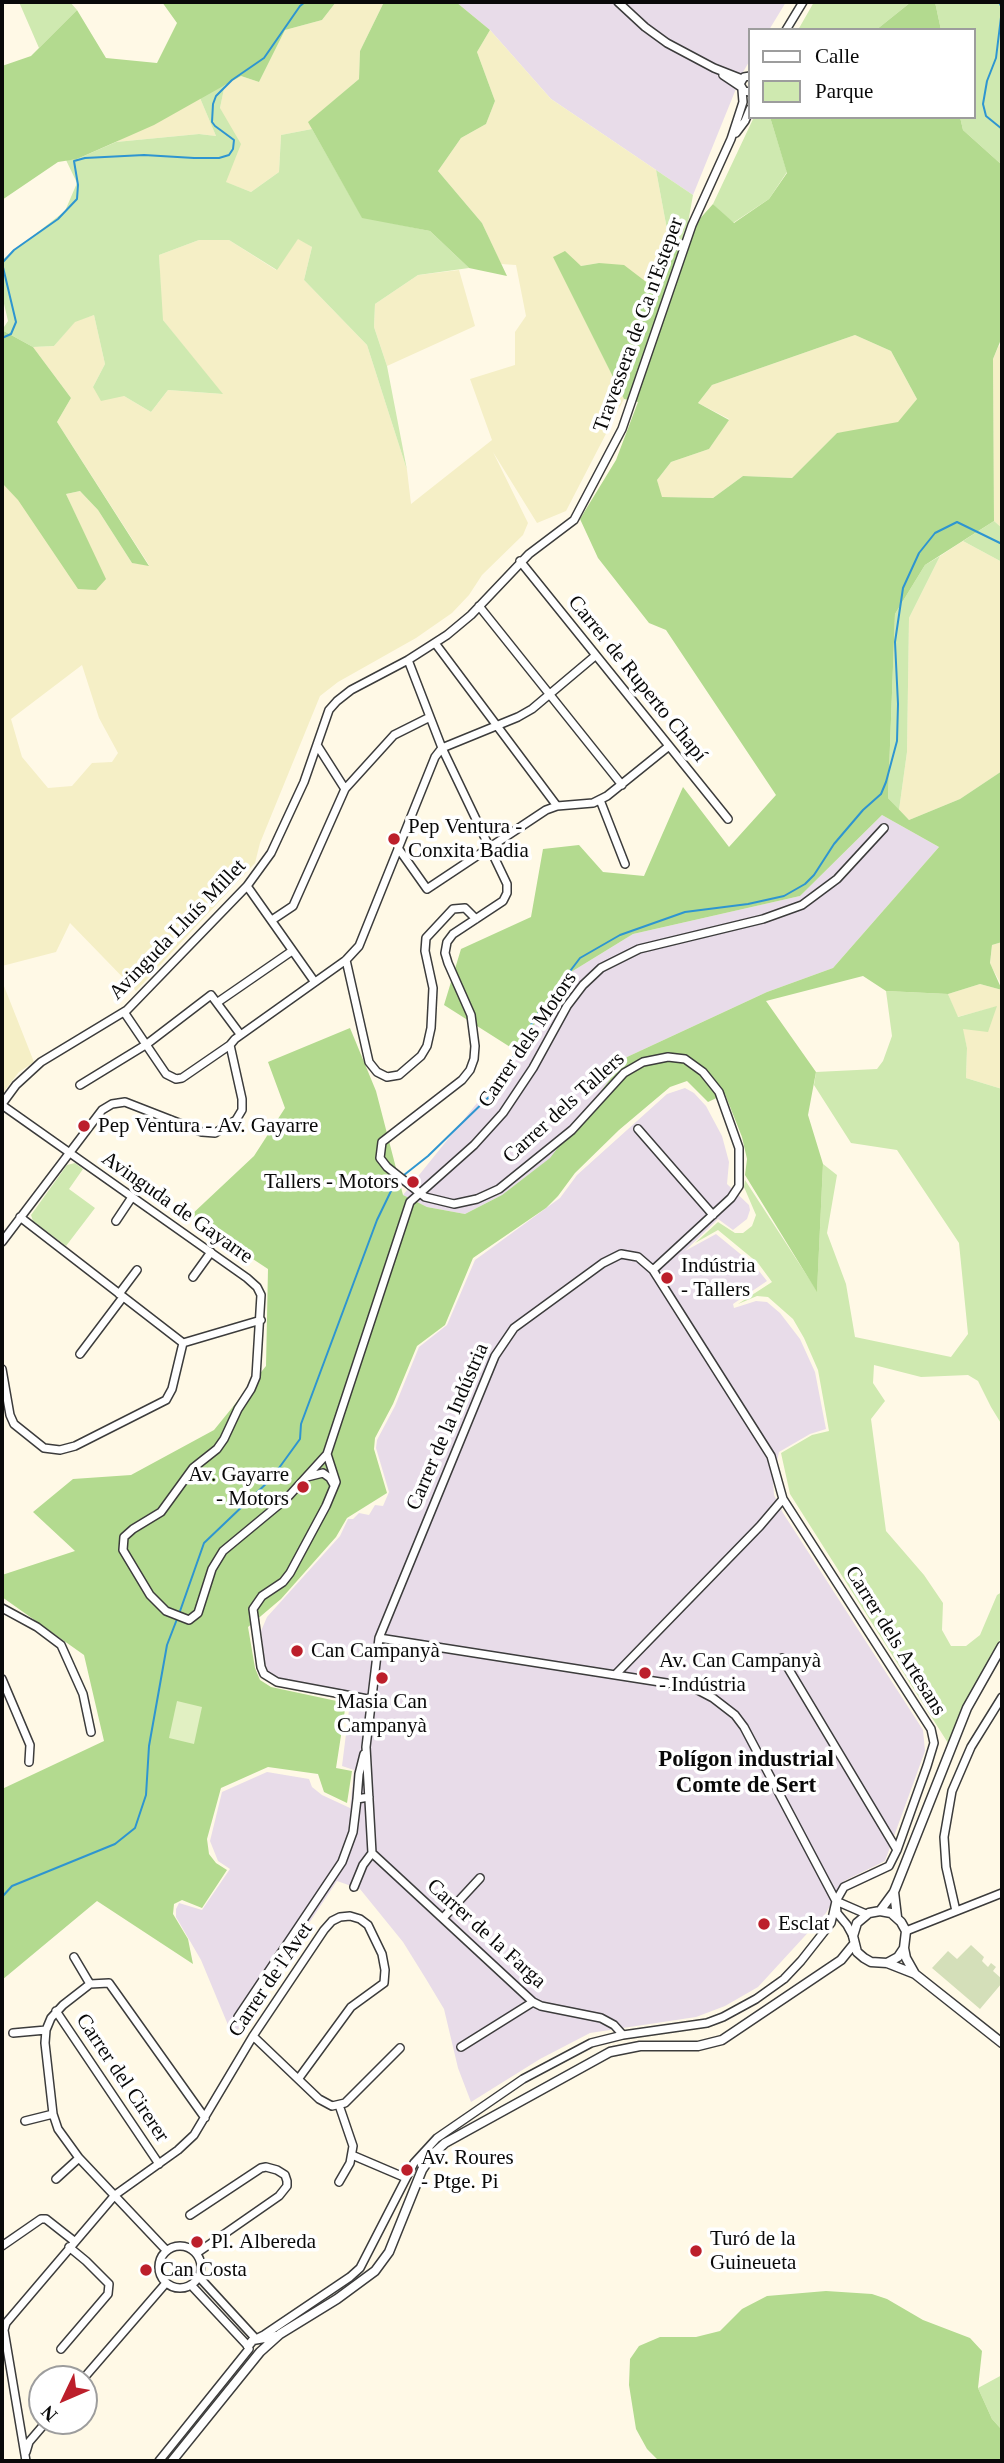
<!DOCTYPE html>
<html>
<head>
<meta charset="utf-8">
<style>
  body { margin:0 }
  #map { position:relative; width:1004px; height:2463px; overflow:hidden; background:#fff9e6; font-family:"Times New Roman",serif }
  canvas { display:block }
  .frame { position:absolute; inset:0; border:4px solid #090909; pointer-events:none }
  .legend { position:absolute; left:748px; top:28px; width:228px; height:91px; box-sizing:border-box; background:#fff; border:2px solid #9d9d9d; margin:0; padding:9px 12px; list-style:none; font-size:21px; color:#090909 }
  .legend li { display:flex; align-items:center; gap:14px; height:35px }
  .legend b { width:35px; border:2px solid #9d9d9d }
  .north { position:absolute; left:28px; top:2365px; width:70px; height:70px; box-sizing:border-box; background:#fff; border:2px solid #9d9d9d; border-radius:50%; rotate:226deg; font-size:19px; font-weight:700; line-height:28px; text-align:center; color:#090909 }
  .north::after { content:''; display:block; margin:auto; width:24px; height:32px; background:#bc1f2b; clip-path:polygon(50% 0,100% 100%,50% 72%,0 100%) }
</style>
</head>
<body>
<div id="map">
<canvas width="1004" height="2463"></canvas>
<div class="frame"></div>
<ul class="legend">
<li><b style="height:9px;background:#fff"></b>Calle</li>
<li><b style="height:19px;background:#cfe9b0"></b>Parque</li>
</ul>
<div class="north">N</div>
</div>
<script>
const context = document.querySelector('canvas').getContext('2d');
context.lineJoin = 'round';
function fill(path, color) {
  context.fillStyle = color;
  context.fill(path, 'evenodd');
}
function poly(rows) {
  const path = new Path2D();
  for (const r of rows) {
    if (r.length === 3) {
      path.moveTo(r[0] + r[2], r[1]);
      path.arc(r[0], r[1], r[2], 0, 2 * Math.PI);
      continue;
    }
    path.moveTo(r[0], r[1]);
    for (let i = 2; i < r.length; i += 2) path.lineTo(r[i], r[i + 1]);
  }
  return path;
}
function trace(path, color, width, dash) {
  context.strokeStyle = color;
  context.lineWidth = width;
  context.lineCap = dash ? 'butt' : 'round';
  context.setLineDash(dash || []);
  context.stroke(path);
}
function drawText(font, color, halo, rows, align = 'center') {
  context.font = font + ' "Times New Roman",serif';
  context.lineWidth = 7;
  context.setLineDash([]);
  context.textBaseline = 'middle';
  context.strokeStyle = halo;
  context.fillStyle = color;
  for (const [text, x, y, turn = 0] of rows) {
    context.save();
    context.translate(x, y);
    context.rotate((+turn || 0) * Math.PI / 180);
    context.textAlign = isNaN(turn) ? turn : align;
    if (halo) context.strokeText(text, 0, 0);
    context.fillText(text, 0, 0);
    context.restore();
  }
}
fill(poly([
  [456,2,786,2,769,30,750,30,750,60,742,74,693,195,551,99,490,30],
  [882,815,939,847,833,968,767,992,627,1057,551,1158,502,1195,465,1214,427,1207,403,1195,518,1052,563,977,633,934,800,896],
  [685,1088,694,1093,706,1106,722,1136,729,1162,727,1184,749,1205,750,1210,747,1219,733,1230,718,1219,685,1251,716,1234,755,1266,767,1281,733,1304,734,1308,756,1301,767,1302,780,1313,800,1339,815,1372,826,1429,810,1434,779,1452,773,1481,774,1495,783,1513,923,1730,925,1751,885,1861,844,1881,826,1913,758,1987,725,2006,696,2017,590,2033,540,2059,471,2102,458,2068,444,2009,426,1979,403,1942,360,1889,337,1881,233,2037,201,1960,176,1917,176,1909,179,1903,202,1910,230,1869,218,1861,210,1841,222,1792,267,1772,309,1779,312,1787,322,1795,350,1808,354,1770,342,1766,351,1694,275,1677,266,1671,261,1631,267,1617,340,1536,348,1519,353,1519,359,1513,369,1515,375,1505,383,1506,389,1492,376,1448,377,1440,395,1406,419,1347,447,1325,475,1260,560,1198,577,1175,667,1094]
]), '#e8dce9');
fill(poly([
  [336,2,384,2,360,51,359,79,309,122,312,129,281,135,279,172,251,192,225,182,220,108,225,84,241,76,259,82,285,30,322,20],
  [490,30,551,99,656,170,671,251,658,292,599,263,581,266,554,257,624,399,566,511,537,523,493,452,528,523,523,535,482,575,469,595,452,613,416,638,338,682,320,696,260,843,255,863,136,991,70,923,56,952,2,966,2,483,105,579,66,494,80,491,98,510,132,563,149,565,57,422,71,398,33,347,54,346,75,321,94,315,105,364,93,387,124,396,151,412,168,390,222,394,162,319,159,255,199,240,229,240,276,270,298,238,312,247,304,280,367,345,407,470,411,504,492,440,470,379,515,365,515,332,526,316,516,265,501,264,482,223,438,171,461,138,486,124,495,101,477,52],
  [82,665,99,718,118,753,112,762,92,763,72,786,48,788,22,757,11,719],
  [200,98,216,136,199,134,116,142],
  [459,270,475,326,387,366,374,327,375,304,418,275],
  [855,335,891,351,917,399,895,428,837,433,792,478,743,476,713,498,661,497,657,480,671,462,709,449,729,419,698,403,712,385],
  [999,345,1002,351,1002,528,994,521,993,359],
  [963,541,1002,562,1002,771,960,799,909,820,899,810,907,752,909,618,940,556],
  [1002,942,1002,986,990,964,992,945],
  [2,981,34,1062,19,1072,2,1094],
  [980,984,1002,990,1002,1089,966,1078,967,1048,962,1028,996,1007,957,1017,948,994]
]), '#f5efc6');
fill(poly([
  [19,2,70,2,77,10,39,48],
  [814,2,911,2,876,30,798,30],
  [935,2,1002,2,1002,165,963,130,960,117,974,117,974,30,941,30],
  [225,84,220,108,241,144,226,182,251,192,279,172,281,135,312,129,362,217,430,231,469,268,418,275,375,304,374,327,387,366,407,470,367,345,304,280,312,247,298,239,277,270,229,240,199,240,159,255,163,320,223,394,168,390,151,412,124,396,101,401,93,387,105,364,94,315,75,322,54,346,33,347,2,330,8,321,2,295,2,260,65,211,77,183,66,160,77,159,116,142,199,134,216,136,200,98],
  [754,117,770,117,787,172,769,199,733,223,713,204],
  [656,170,693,195,686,234,671,251],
  [994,521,1002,528,1002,562,963,541],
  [940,556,909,618,907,752,899,810,888,798,895,614,925,565],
  [886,991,948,994,958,1017,997,1006,988,1032,963,1029,967,1048,966,1078,1002,1089,1002,1425,991,1407,978,1381,968,1375,921,1377,874,1365,873,1383,885,1401,871,1419,886,1531,924,1575,943,1603,942,1630,951,1646,966,1646,980,1635,997,1595,1002,1592,1002,1636,948,1743,790,1494,781,1453,812,1435,829,1431,818,1370,804,1338,793,1319,768,1297,757,1296,738,1304,772,1282,758,1263,718,1230,695,1243,718,1222,735,1233,743,1233,752,1226,756,1215,744,1187,745,1180,817,1291,823,1164,837,1175,827,1233,846,1284,855,1337,951,1357,968,1334,959,1243,897,1150,851,1143,814,1085,816,1072,877,1069,883,1061,892,1036],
  [75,1163,83,1169,69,1189,95,1208,66,1246,33,1221,31,1215,67,1165],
  [1002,2375,1002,2430,992,2419,978,2388]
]), '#cfe9b0');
fill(poly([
  [162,2,336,2,322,20,285,30,259,82,241,76,154,125,77,159,58,162,2,200,2,66,31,56,77,10,106,58,157,63,177,23],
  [384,2,456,2,490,30,477,52,495,101,486,124,461,138,438,171,482,223,507,276,469,268,430,231,362,218,308,122,359,79,360,51],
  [911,2,935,2,941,30,876,30],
  [770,117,960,117,963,130,1002,165,1002,337,993,359,994,521,925,565,895,614,888,798,909,820,960,799,1002,771,1002,942,992,945,990,963,1002,990,980,984,948,994,886,991,863,976,766,1001,816,1072,808,1115,823,1164,817,1292,745,1175,747,1159,742,1137,725,1094,708,1102,687,1081,670,1087,619,1130,575,1173,558,1196,546,1208,473,1258,445,1325,417,1346,393,1404,375,1438,374,1449,387,1493,347,1518,336,1537,281,1599,248,1627,255,1668,260,1680,271,1687,346,1703,336,1768,352,1771,347,1803,324,1792,318,1774,268,1767,221,1788,207,1839,209,1854,216,1863,227,1870,202,1908,182,1900,174,1904,173,1914,188,1939,193,1964,97,1901,2,1980,2,1789,104,1741,84,1655,2,1597,2,1575,75,1551,33,1512,73,1479,131,1475,214,1430,266,1366,268,1269,189,1217,254,1156,285,1108,268,1062,350,1028,376,1091,403,1195,427,1207,465,1214,502,1195,550,1158,627,1057,767,992,833,968,939,847,882,815,800,896,633,934,563,977,518,1052,444,1005,461,949,531,917,543,849,579,845,603,872,644,876,683,787,729,847,776,795,666,630,649,623,598,558,580,519,616,460,638,402,624,399,553,257,565,251,581,266,599,263,624,265,658,291,671,251,713,204,734,223,769,199,787,173],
  [855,335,891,351,917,399,898,422,837,433,792,478,743,476,713,498,662,497,657,480,671,462,709,449,729,420,698,403,712,385],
  [2,330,33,347,71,398,57,422,149,566,132,563,98,510,80,491,66,494,106,579,96,590,78,589,18,500,2,483],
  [826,2291,872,2294,887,2299,923,2320,970,2338,982,2351,978,2388,992,2419,1002,2430,1002,2461,659,2461,647,2449,636,2429,629,2385,630,2359,639,2346,660,2337,696,2337,720,2331,742,2309,767,2296]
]), '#b3da8f');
fill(poly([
  [971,1945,984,1957,982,1961,988,1967,991,1963,996,1967,993,1971,1002,1979,1002,1983,980,2009,932,1968,948,1951,957,1959]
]), '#d4dfb9');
fill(poly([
  [177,1701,202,1707,194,1744,169,1738]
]), '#e1f0c2');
trace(poly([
  [999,2,1002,8],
  [1002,9,996,58,987,81,983,104,986,116,1002,129],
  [2,338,11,334,16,322,2,263,14,250,58,219,77,199,78,185,74,161,85,158,144,155,194,158,219,158,229,155,233,149,234,140,215,126,212,122,213,104,216,96,232,80,264,58,300,6,305,2],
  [404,1175,428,1156,494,1092,536,1016,580,958,620,935,685,912,748,904,784,896,805,884,814,875,834,844,863,810,881,794,886,782,897,741,898,704,895,642,903,588,919,553,935,533,957,522,1002,544],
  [179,1614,204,1543,271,1479,300,1439,301,1424,377,1220,391,1191,400,1179],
  [2,1897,12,1886,115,1844,135,1828,146,1795,149,1746,167,1645,177,1619]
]), '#2e95d0', 2);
const minor = poly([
  [618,2,645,27,667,43,714,68,742,79],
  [786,30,803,2],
  [723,75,741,87],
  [750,76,744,77,740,84,744,91,750,92],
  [736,133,745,121,750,109],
  [520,561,728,819],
  [479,606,622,785],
  [435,643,557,806],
  [408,660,442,748,507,884,507,893,503,901,453,934,447,942,445,953,448,963,471,1015,475,1046,474,1059,470,1070,462,1080,382,1142,380,1158,387,1167,425,1197,454,1204,477,1199,499,1189,572,1130,624,1073,643,1062,668,1057,685,1059,703,1072,719,1092,739,1148,739,1186,731,1198,653,1270],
  [317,745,345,789],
  [600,800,625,864],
  [398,848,427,889,546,810,557,806,593,803,607,796,669,746],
  [247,886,314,981],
  [272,920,293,906,345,789,394,735,430,717],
  [346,960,369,1062,377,1072,387,1077,399,1075,421,1056,427,1046,431,1028,433,988,425,951,426,938,453,909,465,908,476,919],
  [218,1002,292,951],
  [124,1012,166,1074,176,1079,182,1078,230,1045],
  [80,1085,147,1044,211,995,240,1034],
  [2,1104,16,1085,41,1062,127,1010,247,886,271,853,304,782,329,710,337,701,351,690,408,660,447,635,471,615,529,554,574,520,622,429,692,225,731,139,743,102,742,90],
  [2,1105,247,1278,257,1287,261,1295,256,1377,251,1389,238,1409,224,1439,217,1449,193,1468,161,1512,133,1529,124,1537,123,1550,150,1595,166,1611,189,1620,198,1613,212,1569,223,1551,287,1498,327,1454,410,1202,474,1145,503,1113,533,1068,567,1006,583,985,601,968,639,949,763,919,802,905,837,879,884,828],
  [638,1129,713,1215],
  [20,1217,183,1343],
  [116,1221,132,1197],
  [2,1242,102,1110,112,1104,125,1102,202,1132,215,1133,236,1120,242,1110,242,1099,230,1045,235,1039,346,960,359,946,435,757,442,748,518,717,532,709,595,656],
  [193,1277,211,1252],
  [119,1294,137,1270],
  [183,1343,261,1320],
  [80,1354,123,1297],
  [2,1369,10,1415,14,1424,44,1448,60,1450,75,1446,166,1400,172,1389,183,1343],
  [327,1454,336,1482,326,1506,290,1573,283,1582,262,1596,253,1609,261,1667,264,1674,277,1682,373,1700],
  [307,1477,323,1473,330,1478,334,1485],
  [2,1608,37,1627,61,1645,83,1694,91,1732],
  [379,1638,692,1687,713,1698,735,1715,744,1727,836,1901,837,1913,847,1925,853,1936],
  [782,1658,897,1850],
  [616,1674,760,1526,783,1499],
  [2,1679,30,1745,29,1762],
  [357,1799,359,1774,364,1754],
  [372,1853,533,2002,541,2006,601,2018,614,2025,623,2035],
  [354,1887,363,1865,372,1853],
  [836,1901,866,1914],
  [956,1911,946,1867,944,1837,952,1791,971,1747,1002,1697],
  [443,1918,480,1878],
  [906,1931,1002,1893],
  [74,1957,90,1984],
  [56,2011,159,2164],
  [238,2017,342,1862,353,1832,357,1799,369,1797],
  [13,2033,46,2030],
  [253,2036,319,2099,332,2106,345,2103,400,2048],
  [461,2047,533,2002],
  [25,2121,53,2114],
  [352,2155,406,2178],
  [56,2179,79,2158],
  [339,2182,350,2163,353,2146,339,2105],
  [190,2215,261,2168,266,2167,277,2170,285,2175,287,2181,287,2186,279,2196,197,2253],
  [180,2267,21],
  [2,2246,41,2219,46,2219,74,2241],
  [166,2250,79,2158,58,2129,53,2114,45,2043,46,2030,51,2018,63,2005,90,1984,109,1983,205,2118],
  [199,2277,256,2339,264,2335,350,2277,360,2268,414,2163,437,2138,523,2079,591,2043,623,2035,707,2023,723,2017,756,1999,784,1979,801,1961,831,1923,836,1901,844,1887,889,1866,897,1850,927,1766,934,1743,931,1729,783,1499,771,1456,653,1270,638,1257,621,1254,603,1263,514,1328,495,1356,379,1638,366,1747,372,1853],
  [191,2285,248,2346],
  [61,2349,108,2294,109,2284,86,2261,69,2247],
  [83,2379,166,2283],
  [26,2452,29,2442,47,2421],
  [26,2461,4,2330,6,2323,115,2195,178,2150,194,2135,253,2036,324,1930,332,1921,340,1917,350,1916,360,1919,368,1925,382,1954,385,1970,384,1983,351,2007,299,2078],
  [159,2461,249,2349]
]);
const tertiary = poly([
  [894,1892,897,1917],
  [880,1911,894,1892,967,1708,1002,1646],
  [904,1948,906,1958,915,1974],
  [887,1963,898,1957,904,1948,906,1931,901,1922,891,1913,880,1911,869,1913,857,1923,853,1936,857,1952,864,1958,871,1962,887,1963,915,1974,1002,2043],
  [248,2346,253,2340,276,2336],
  [172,2461,260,2352,280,2334,337,2299,375,2271,389,2252,422,2170,432,2155,445,2143,610,2052,640,2046,698,2046,722,2040,841,1960,854,1944]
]);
trace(minor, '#3c3c3c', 10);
trace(tertiary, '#3c3c3c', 11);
trace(minor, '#fff', 7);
trace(tertiary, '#fff', 8);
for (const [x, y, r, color] of [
  [394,839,7,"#bc1f2b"],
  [84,1126,7,"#bc1f2b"],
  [413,1182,7,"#bc1f2b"],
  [667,1278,7,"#bc1f2b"],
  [303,1487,7,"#bc1f2b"],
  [297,1651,7,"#bc1f2b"],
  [645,1673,7,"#bc1f2b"],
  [382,1678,7,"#bc1f2b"],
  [764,1924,7,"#bc1f2b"],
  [407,2170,7,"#bc1f2b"],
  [197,2242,7,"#bc1f2b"],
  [696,2251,7,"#bc1f2b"],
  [146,2270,7,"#bc1f2b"]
]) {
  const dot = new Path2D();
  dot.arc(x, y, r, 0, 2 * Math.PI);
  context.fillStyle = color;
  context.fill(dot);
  trace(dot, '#fff', 2.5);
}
drawText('21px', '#090909', '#fff', [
  ["Travessera de Ca n'Esteper",639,325,-70],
  ["Carrer de Ruperto Chapí",637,679,51],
  ["Avinguda Lluís Millet",178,930,-46],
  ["Carrer dels Motors",528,1040,-56],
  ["Carrer dels Tallers",564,1108,-42],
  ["Avinguda de Gayarre",177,1208,35],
  ["Carrer de la Indústria",448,1427,-67],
  ["Carrer dels Artesans",895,1641,58],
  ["Carrer de la Farga",486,1934,42],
  ["Carrer de l'Avet",271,1980,-56],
  ["Carrer del Cirerer",122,2078,56]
]);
drawText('21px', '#090909', '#fff', [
  ["Pep Ventura -",408,827],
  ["Conxita Badia",408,851],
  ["Pep Ventura - Av. Gayarre",98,1126],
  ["Tallers - Motors",399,1182,"right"],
  ["Indústria",681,1266],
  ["- Tallers",681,1290],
  ["Av. Gayarre",289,1475,"right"],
  ["- Motors",289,1499,"right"],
  ["Can Campanyà",311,1651],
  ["Av. Can Campanyà",659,1661],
  ["- Indústria",659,1685],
  ["Masia Can",382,1702,"center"],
  ["Campanyà",382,1726,"center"],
  ["Esclat",778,1924],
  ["Av. Roures",421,2158],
  ["- Ptge. Pi",421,2182],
  ["Turó de la",710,2239],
  ["Guineueta",710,2263],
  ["Pl. Albereda",211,2242],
  ["Can Costa",160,2270]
], 'left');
drawText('bold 23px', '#090909', '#fff', [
  ["Polígon industrial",746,1760],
  ["Comte de Sert",746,1786]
]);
</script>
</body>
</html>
